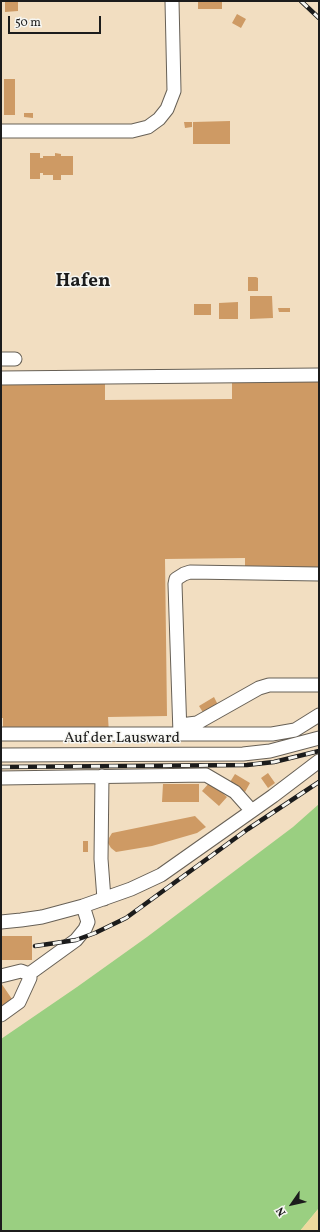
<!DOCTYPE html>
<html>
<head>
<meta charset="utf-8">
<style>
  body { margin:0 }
  #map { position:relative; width:320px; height:1232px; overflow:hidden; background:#f2dec1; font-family:Vollkorn,serif }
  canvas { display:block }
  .frame { position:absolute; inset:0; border:2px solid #1c1c1c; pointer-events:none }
  .north { position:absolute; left:272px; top:1184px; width:40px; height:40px; -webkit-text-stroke:3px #f6f6f2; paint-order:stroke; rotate:236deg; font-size:11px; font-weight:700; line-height:16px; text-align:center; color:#1c1c1c }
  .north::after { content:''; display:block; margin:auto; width:14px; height:18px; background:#1c1c1c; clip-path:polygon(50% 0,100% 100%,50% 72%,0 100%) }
  .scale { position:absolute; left:8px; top:16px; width:93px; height:18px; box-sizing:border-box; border:2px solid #1c1c1c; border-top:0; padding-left:5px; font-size:12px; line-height:14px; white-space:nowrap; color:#1c1c1c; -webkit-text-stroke:3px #f6f6f2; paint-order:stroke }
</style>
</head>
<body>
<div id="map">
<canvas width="320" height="1232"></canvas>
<div class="frame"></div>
<div class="north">N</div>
<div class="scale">50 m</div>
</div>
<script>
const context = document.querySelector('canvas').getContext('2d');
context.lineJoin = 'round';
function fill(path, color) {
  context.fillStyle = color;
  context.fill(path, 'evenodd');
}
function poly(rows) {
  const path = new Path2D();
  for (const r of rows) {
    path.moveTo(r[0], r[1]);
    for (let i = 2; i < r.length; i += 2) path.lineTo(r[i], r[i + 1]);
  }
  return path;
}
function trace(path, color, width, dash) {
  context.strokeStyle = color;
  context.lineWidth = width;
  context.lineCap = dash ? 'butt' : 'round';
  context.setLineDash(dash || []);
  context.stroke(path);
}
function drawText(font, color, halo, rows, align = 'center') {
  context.font = font + ' Vollkorn,serif';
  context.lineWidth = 3;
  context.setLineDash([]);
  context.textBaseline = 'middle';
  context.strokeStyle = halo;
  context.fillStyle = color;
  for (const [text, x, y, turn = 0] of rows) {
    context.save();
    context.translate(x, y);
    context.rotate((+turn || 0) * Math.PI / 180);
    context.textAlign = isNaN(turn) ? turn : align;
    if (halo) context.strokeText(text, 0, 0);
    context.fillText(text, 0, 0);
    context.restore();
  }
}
fill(poly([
  [319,804,319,1208,300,1231,1,1231,1,1039,77,987,147,937,293,827]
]), '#9acf81');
fill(poly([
  [319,1208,319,1231,300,1231]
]), '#eeda9e');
fill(poly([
  [5,1,18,1,18,11,5,12],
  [198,1,222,1,222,9,198,9],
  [237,14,246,19,241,28,232,23],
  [4,79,15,79,15,115,4,115],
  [24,113,33,113,33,118,24,117],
  [230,121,230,144,193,144,193,122],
  [184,122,192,122,192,127,185,128],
  [30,153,40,153,40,158,43,158,43,156,55,156,55,153,61,154,61,156,73,156,73,175,61,175,61,180,53,180,53,175,43,175,43,173,40,173,40,179,30,179],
  [248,277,256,277,258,278,258,291,248,291],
  [250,296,272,296,273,318,250,319],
  [238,302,238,319,219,319,219,303],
  [194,304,211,304,211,315,194,315],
  [278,308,290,308,290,312,279,312],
  [319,378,319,577,245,577,245,558,165,559,167,716,108,717,109,734,3,734,3,718,1,718,1,381,105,380,105,400,232,399,232,379],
  [214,697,218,705,204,714,199,706],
  [268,773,275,783,268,788,261,778],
  [235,774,250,783,245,792,230,782],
  [210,782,227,797,219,806,202,791],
  [163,784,199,784,199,802,162,802],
  [195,816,206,827,197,833,152,846,116,852,111,848,108,843,109,838,112,833],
  [83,841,88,841,88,852,83,852],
  [1,936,32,936,32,960,1,960],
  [1,983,14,1002,1,1012]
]), '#ce9a64');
const minor = poly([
  [1,131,132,131,148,127,159,119,167,109,174,91,172,1],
  [1,359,15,359],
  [1,378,319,375],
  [180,725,197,723,259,688,269,685,319,685],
  [1,734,272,734,295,730,319,715],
  [180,734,175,584,176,579,184,574,190,572,319,574],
  [1,755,243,754,270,751,319,738],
  [102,776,101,859,104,899],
  [1,778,206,775,235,792,251,810],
  [1,922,21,920,42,917,83,906,131,889,161,875,273,796,319,761],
  [29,974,76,940,85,929,88,922,83,906],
  [1,976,21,971,29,974],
  [1,1015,19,1002,30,978,29,974]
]);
trace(minor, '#676056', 15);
trace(minor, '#fff', 13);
const rail = poly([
  [301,1,319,18],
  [1,767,247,765,274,762,319,751],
  [35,946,76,940,95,933,126,918,248,829,319,782]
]);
trace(rail, '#1c1c1c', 4.5);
trace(rail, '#f6f6f2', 3, [9]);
drawText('15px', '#1c1c1c', '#f6f6f2', [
  ["Auf der Lausward",122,739]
]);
drawText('bold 19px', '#1c1c1c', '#f6f6f2', [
  ["Hafen",83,283]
]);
</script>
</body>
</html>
